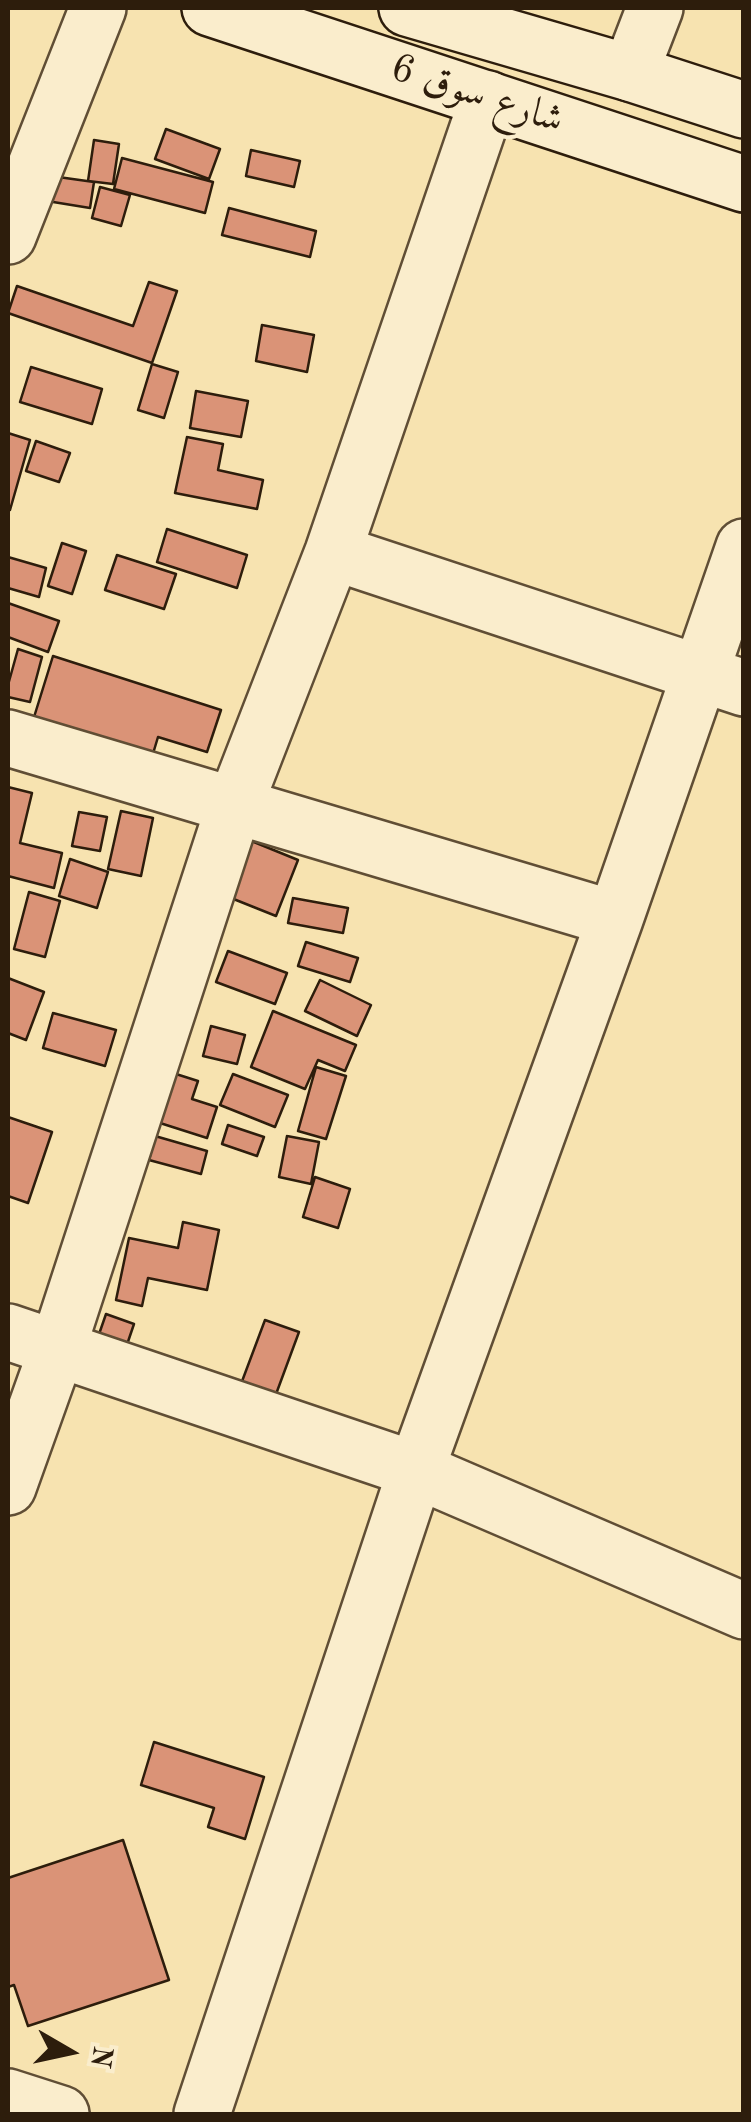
<!DOCTYPE html>
<html>
<head>
<meta charset="utf-8">
<style>
  body { margin:0 }
  #map { position:relative; width:751px; height:2122px; overflow:hidden; background:#f7e3b0; font-family:"Old Standard TT",serif }
  canvas { display:block }
  .frame { position:absolute; inset:0; border:10px solid #2d1d0c; pointer-events:none }
  .north { position:absolute; left:20px; top:2002px; width:100px; height:100px; -webkit-text-stroke:8px #faedcc; paint-order:stroke; rotate:99deg; font-size:28px; font-weight:700; line-height:40px; text-align:center; color:#2d1d0c }
  .north::after { content:''; display:block; margin:auto; width:35px; height:45px; background:#2d1d0c; clip-path:polygon(50% 0,100% 100%,50% 72%,0 100%) }
</style>
</head>
<body>
<div id="map">
<canvas width="751" height="2122"></canvas>
<div class="frame"></div>
<div class="north">N</div>
</div>
<script>
const context = document.querySelector('canvas').getContext('2d');
context.lineJoin = 'round';
function fill(path, color) {
  context.fillStyle = color;
  context.fill(path, 'evenodd');
}
function poly(rows) {
  const path = new Path2D();
  for (const r of rows) {
    path.moveTo(r[0], r[1]);
    for (let i = 2; i < r.length; i += 2) path.lineTo(r[i], r[i + 1]);
  }
  return path;
}
function trace(path, color, width, dash) {
  context.strokeStyle = color;
  context.lineWidth = width;
  context.lineCap = dash ? 'butt' : 'round';
  context.setLineDash(dash || []);
  context.stroke(path);
}
function drawText(font, color, halo, rows, align = 'center') {
  context.font = font + ' "Old Standard TT",Amiri,serif';
  context.lineWidth = 8;
  context.setLineDash([]);
  context.textBaseline = 'middle';
  context.strokeStyle = halo;
  context.fillStyle = color;
  for (const [text, x, y, turn = 0] of rows) {
    context.save();
    context.translate(x, y);
    context.rotate((+turn || 0) * Math.PI / 180);
    context.textAlign = isNaN(turn) ? turn : align;
    if (halo) context.strokeText(text, 0, 0);
    context.fillText(text, 0, 0);
    context.restore();
  }
}
const building = poly([
  [166,129,220,149,209,179,155,159,166,129],
  [94,140,119,144,113,184,88,181,94,140],
  [251,150,300,161,294,187,246,176,251,150],
  [122,158,213,182,205,213,114,189,122,158],
  [51,176,94,182,90,208,47,201,51,176],
  [100,187,130,195,121,226,92,218,100,187],
  [229,208,316,231,310,257,222,235,229,208],
  [149,282,177,291,152,363,8,313,17,286,133,326,149,282],
  [262,325,314,335,307,372,256,361,262,325],
  [152,364,178,372,164,418,138,410,152,364],
  [31,367,102,389,92,424,20,402,31,367],
  [196,391,248,401,241,437,190,428,196,391],
  [8,433,30,440,10,510,8,509,8,433],
  [187,437,223,444,218,470,263,480,257,509,175,493,187,437],
  [36,441,70,453,59,482,26,471,36,441],
  [167,529,247,555,237,588,157,562,167,529],
  [62,543,86,551,72,594,48,586,62,543],
  [117,555,176,574,164,609,105,590,117,555],
  [8,557,46,568,39,597,8,588,8,557],
  [8,603,59,621,48,652,8,637,8,603],
  [18,649,42,657,30,702,8,697,8,685,18,649],
  [53,656,221,710,207,752,158,737,149,767,30,730,53,656],
  [8,787,32,793,20,843,62,853,54,888,8,876,8,787],
  [121,811,153,818,141,876,108,869,121,811],
  [79,812,107,817,100,851,72,846,79,812],
  [249,840,298,860,276,916,226,896,249,840],
  [70,859,108,872,97,908,59,896,70,859],
  [29,892,60,901,45,957,14,949,29,892],
  [293,898,348,908,343,933,288,923,293,898],
  [306,942,358,958,350,982,298,966,306,942],
  [228,951,287,973,275,1004,216,982,228,951],
  [8,978,44,992,26,1040,8,1033,8,978],
  [320,980,371,1005,357,1036,305,1011,320,980],
  [273,1011,356,1045,345,1071,318,1060,305,1089,251,1067,273,1011],
  [53,1013,116,1030,105,1066,43,1048,53,1013],
  [211,1026,245,1035,237,1064,203,1056,211,1026],
  [316,1067,346,1076,326,1139,298,1131,316,1067],
  [176,1074,198,1081,192,1099,217,1107,207,1138,160,1123,176,1074],
  [233,1074,288,1095,275,1127,220,1105,233,1074],
  [8,1117,52,1132,28,1203,8,1196,8,1117],
  [228,1125,264,1137,257,1156,222,1144,228,1125],
  [155,1136,207,1151,201,1174,149,1160,155,1136],
  [287,1136,319,1142,311,1184,279,1177,287,1136],
  [315,1177,350,1189,338,1228,303,1217,315,1177],
  [183,1222,219,1230,207,1290,148,1278,142,1306,116,1300,129,1238,178,1248,183,1222],
  [106,1314,134,1324,116,1377,88,1366,106,1314],
  [265,1320,299,1332,272,1405,238,1392,265,1320],
  [154,1742,264,1777,245,1839,208,1827,214,1808,141,1785,154,1742],
  [123,1840,169,1980,28,2026,14,1985,8,1987,8,1878,123,1840]
]);
fill(building, '#da9377');
trace(building, '#2d1d0c', 2.5);
const street = poly([
  [630,73,655,8],
  [8,236,98,8],
  [333,552,744,688],
  [8,738,615,919],
  [8,1332,416,1470,744,1611],
  [8,1487,57,1350,234,807,333,552,488,99],
  [8,2097,61,2114],
  [202,2114,416,1470,615,919,744,547]
]);
const secondary = poly([
  [210,8,744,184],
  [407,8,630,73,744,110]
]);
trace(street, '#604e35', 60);
trace(secondary, '#2d1d0c', 60);
trace(street, '#faedcc', 55);
trace(secondary, '#faedcc', 55);
drawText('40px', '#2d1d0c', '#faedcc', [
  ["شارع سوق 6",477,95,18]
]);
</script>
</body>
</html>
